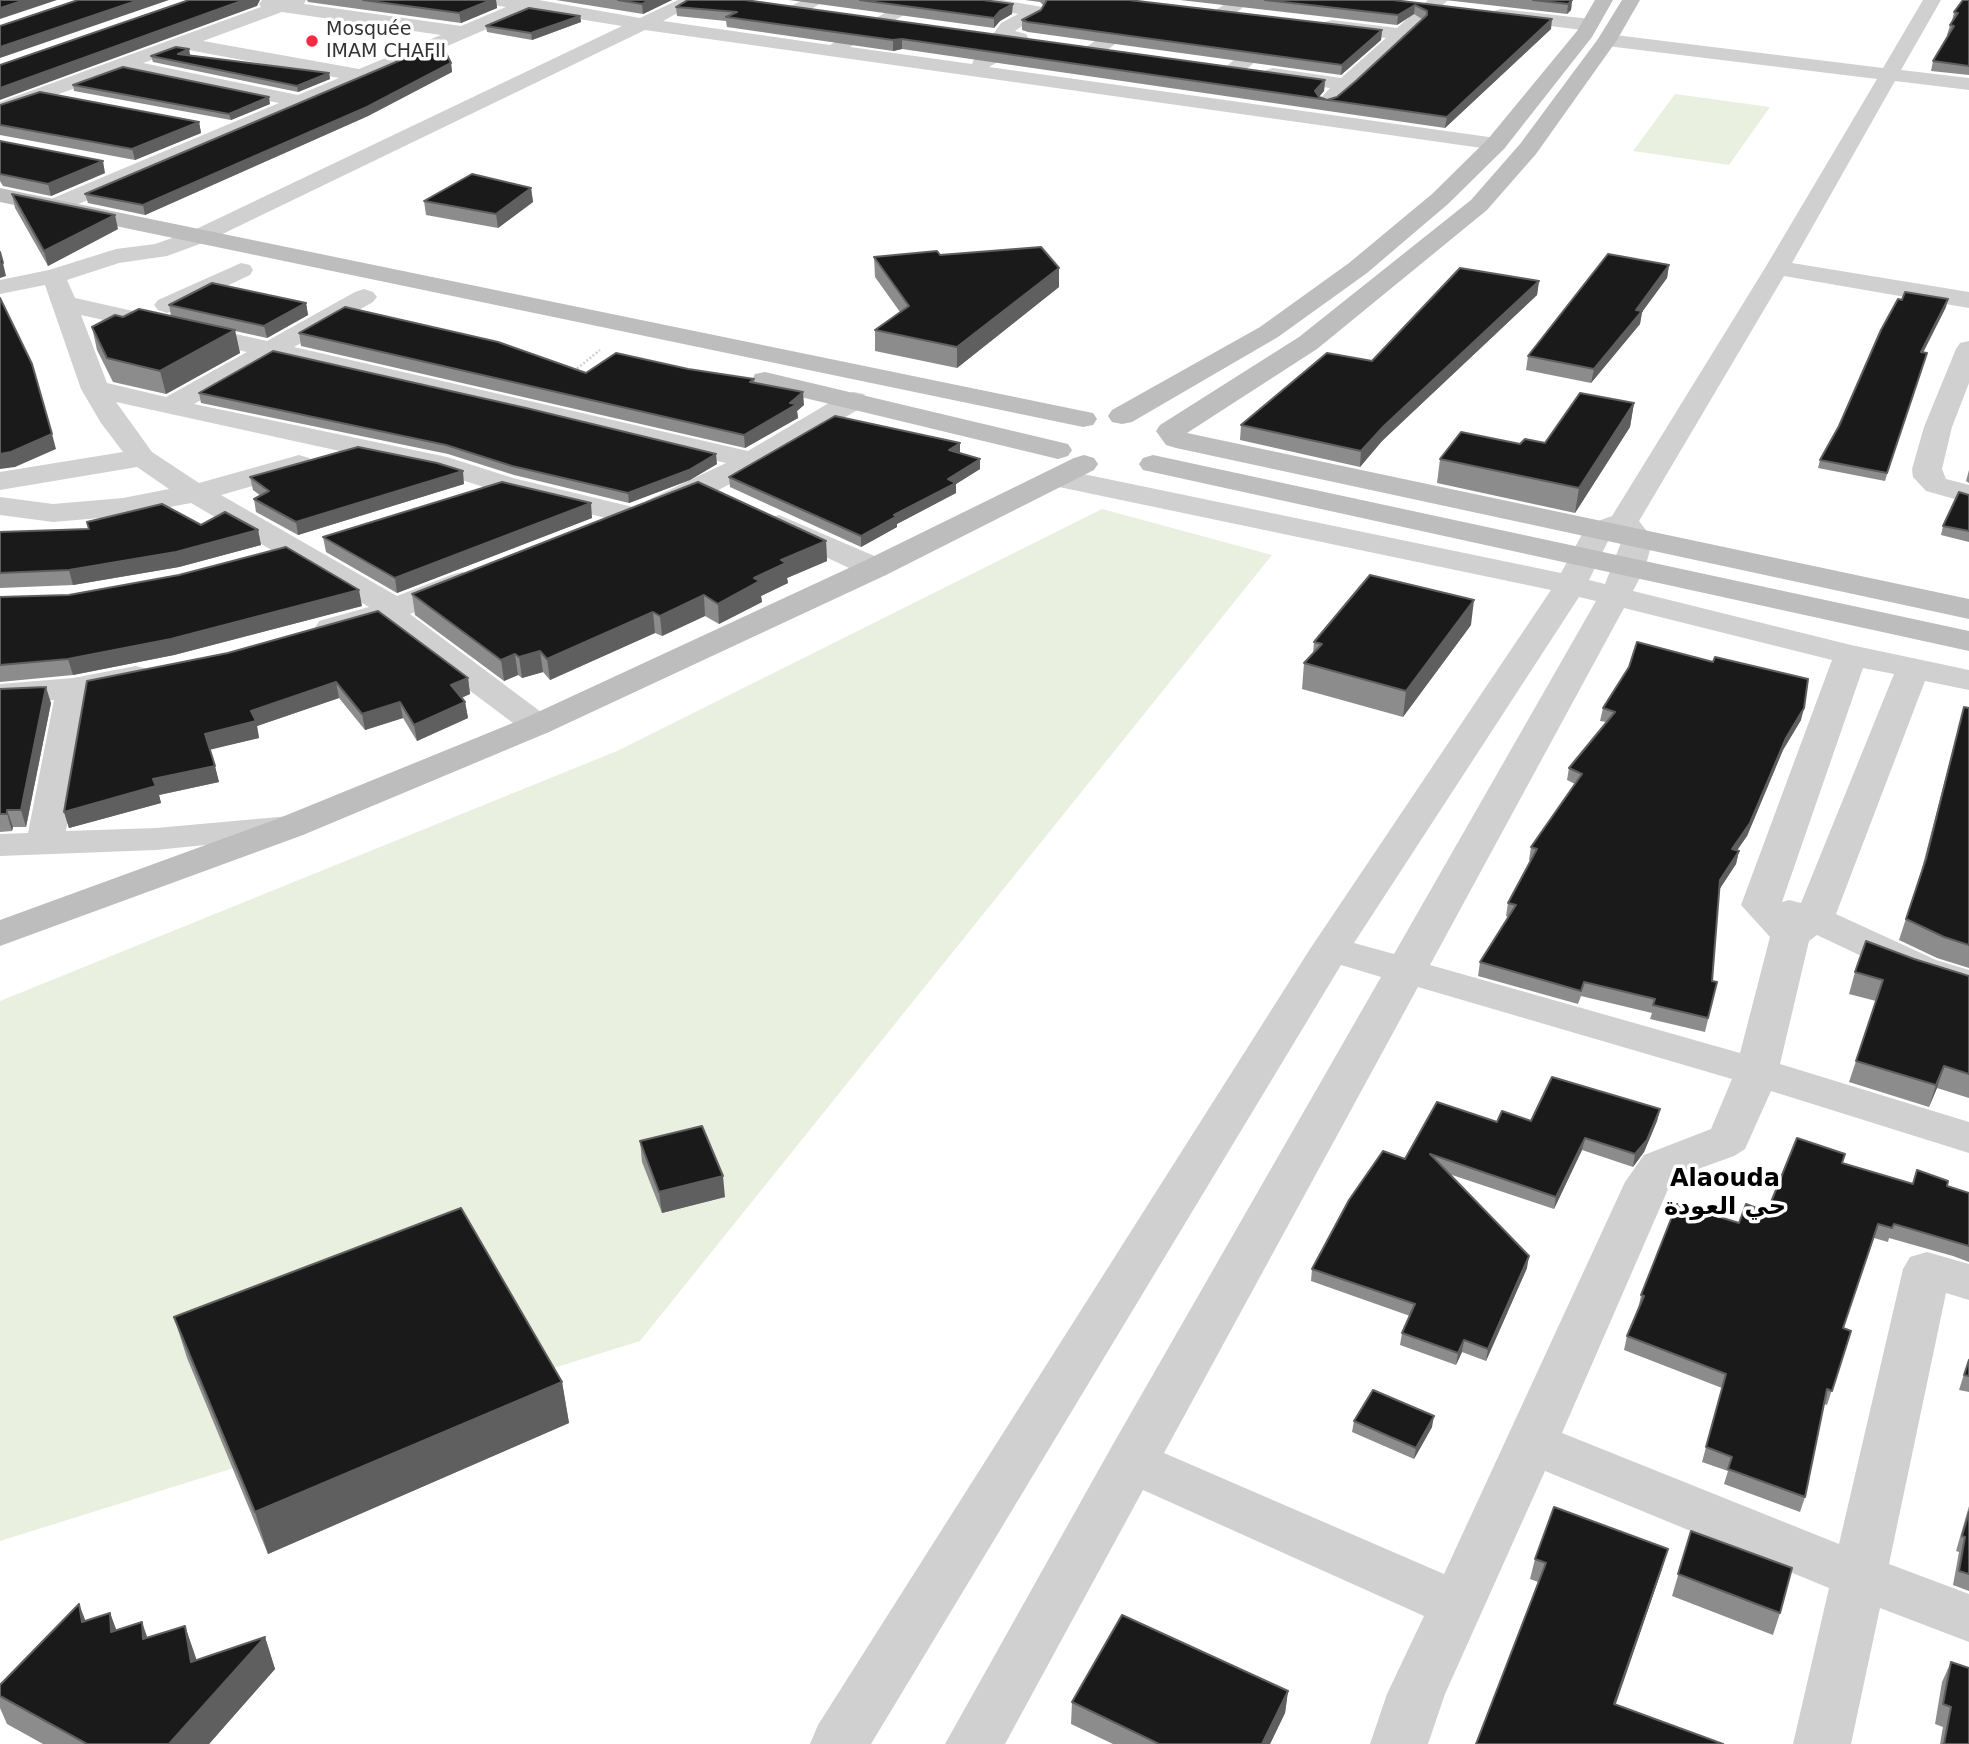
<!DOCTYPE html>
<html>
<head>
<meta charset="utf-8">
<style>
  body { margin:0 }
  canvas { display:block; background:#fff }
</style>
</head>
<body>
<canvas width="1969" height="1744"></canvas>
<script>
const context = document.querySelector('canvas').getContext('2d');
context.lineJoin = 'round';
function fill(path, color) {
  context.fillStyle = color;
  context.fill(path, 'evenodd');
}
function poly(rows) {
  const path = new Path2D();
  for (const r of rows) {
    path.moveTo(r[0], r[1]);
    for (let i = 2; i < r.length; i += 2) path.lineTo(r[i], r[i + 1]);
  }
  return path;
}
function trace(path, color, width, dash) {
  context.strokeStyle = color;
  context.lineWidth = width;
  context.lineCap = dash ? 'butt' : 'round';
  context.setLineDash(dash || []);
  context.stroke(path);
}
function drawText(font, color, halo, rows, align = 'center') {
  context.font = font + ' "DejaVu Sans","Noto Sans Arabic",sans-serif';
  context.lineWidth = 7;
  context.setLineDash([]);
  context.textBaseline = 'middle';
  context.strokeStyle = halo;
  context.fillStyle = color;
  for (const [text, x, y, turn = 0] of rows) {
    context.save();
    context.translate(x, y);
    context.rotate((+turn || 0) * Math.PI / 180);
    context.textAlign = isNaN(turn) ? turn : align;
    if (halo) context.strokeText(text, 0, 0);
    context.fillText(text, 0, 0);
    context.restore();
  }
}
fill(poly([
  [1675,94,1770,107,1729,165,1633,151],
  [1102,509,1272,555,640,1341,0,1541,0,1001,617,751]
]), '#e9f0e0');
trace(poly([
  [574,371,600,350]
]), '#d0d0d0', 2.5, [2, 2]);
fill(poly([
  [262,0,306,0,304,4,461,26,506,7,488,4,485,0,539,0,640,18,678,0,701,0,663,21,830,45,907,0,929,0,850,47,972,64,974,59,1007,40,996,37,994,33,1001,23,1018,14,969,5,960,0,1002,0,1042,7,1045,11,1015,31,1026,34,1030,41,1027,45,989,67,1496,138,1504,139,1507,144,1504,149,1496,150,645,30,208,241,167,256,119,263,67,280,75,298,267,341,355,292,364,289,373,292,377,297,373,302,294,347,748,451,844,394,854,392,864,394,868,400,864,406,762,467,711,494,659,515,648,512,644,506,648,500,726,463,274,358,194,404,447,457,513,478,645,510,649,516,645,522,634,525,493,490,440,473,116,402,152,452,199,483,299,455,309,458,313,464,309,470,221,495,397,596,451,575,462,572,473,575,478,582,473,589,410,614,549,718,555,725,549,732,537,736,525,732,381,624,331,638,319,635,315,628,319,621,369,607,191,503,123,516,53,522,0,515,0,497,53,504,123,498,169,489,137,467,0,490,0,472,123,452,101,423,81,389,45,285,0,294,0,280,49,270,116,249,155,244,192,231,622,26,529,11,62,211,46,211,43,206,46,201,279,103,123,71,0,115,0,102,261,7,259,4,262,0],
  [282,12,441,35,359,69,203,41,282,12],
  [182,49,183,49,339,78,298,95,143,63,182,49],
  [81,315,247,352,166,397,107,383,81,315],
  [803,0,826,0,803,14,791,14,788,10,791,6,803,0],
  [1231,0,1252,0,1230,18,1216,18,1214,14,1216,10,1231,0],
  [1428,0,1448,0,1334,106,1327,108,1320,106,1317,102,1330,88,1273,80,1266,78,1263,74,1266,70,1273,68,1341,78,1386,38,1325,30,1323,26,1325,22,1332,20,1397,28,1428,0],
  [1923,0,1941,0,1901,70,1969,78,1969,90,1895,81,1792,263,1969,292,1969,308,1784,276,1639,521,1653,539,1645,568,1633,591,1851,645,1969,670,1969,690,1925,681,1836,914,1936,960,1969,970,1969,996,1908,978,1817,935,1809,941,1780,1064,1969,1122,1969,1153,1771,1091,1745,1149,1734,1156,1676,1177,1669,1187,1562,1433,1839,1544,1903,1269,1910,1257,1927,1252,1969,1264,1969,1300,1946,1293,1889,1564,1969,1594,1969,1642,1880,1608,1851,1744,1793,1744,1829,1588,1545,1471,1445,1694,1428,1744,1370,1744,1387,1694,1424,1616,1143,1490,1005,1744,945,1744,1112,1446,1381,977,1341,965,871,1744,810,1744,818,1725,1310,949,1551,590,1059,487,1049,484,1044,478,1049,472,1059,469,1561,573,1587,525,1612,516,1765,268,1877,79,1607,46,1597,40,1607,34,1883,68,1923,0],
  [1617,534,1622,540,1605,584,1589,580,1610,537,1617,534],
  [1579,597,1596,601,1394,954,1354,943,1579,597],
  [1624,608,1832,660,1741,905,1770,937,1740,1053,1430,965,1624,608],
  [1863,668,1894,674,1801,903,1789,900,1782,902,1863,668],
  [1418,987,1732,1079,1711,1129,1644,1155,1625,1182,1444,1574,1164,1453,1418,987],
  [1147,6,1153,7,1156,11,1153,15,1102,54,1088,54,1085,50,1088,46,1141,7,1147,6],
  [1501,9,1590,19,1599,25,1590,31,1494,19,1492,15,1494,11,1501,9],
  [1284,21,1291,23,1293,27,1291,31,1242,73,1228,73,1225,69,1228,65,1277,23,1284,21],
  [241,263,250,265,253,270,250,275,176,310,167,313,158,310,154,305,158,300,241,263],
  [1969,341,1969,383,1952,427,1942,469,1946,479,1969,485,1969,503,1926,491,1913,477,1912,469,1924,427,1956,349,1960,343,1969,341],
  [779,515,886,561,891,568,886,575,875,577,864,575,768,530,764,524,768,518,779,515],
  [136,666,148,669,153,676,148,683,89,695,66,831,156,828,290,816,303,819,309,827,303,835,156,850,0,856,0,834,28,833,54,700,0,704,0,684,73,678,136,666]
]), '#d0d0d0');
fill(poly([
  [1595,0,1613,0,1592,37,1504,149,1448,204,1367,273,1278,337,1132,422,1122,424,1112,422,1108,416,1112,410,1260,327,1349,263,1432,194,1488,139,1577,31,1595,0],
  [1622,0,1640,0,1617,40,1536,154,1487,210,1317,349,1187,433,1969,599,1969,619,1176,448,1166,445,1156,431,1160,425,1299,337,1471,200,1520,144,1598,39,1622,0],
  [0,188,1083,411,1093,413,1097,419,1093,425,1083,427,0,202,0,188],
  [765,372,1068,444,1072,450,1068,456,1058,459,755,386,752,380,755,374,765,372],
  [1084,455,1094,458,1098,464,1094,470,886,575,549,732,303,835,0,946,0,920,277,819,525,718,864,561,1074,458,1084,455],
  [1153,455,1969,631,1969,651,1143,470,1139,464,1143,458,1153,455]
]), '#bdbdbd');
fill(poly([
  [307,0,496,0,497,8,461,23,308,2],
  [556,0,672,0,643,14],
  [688,0,1325,80,1324,91,1319,97,1327,100,1337,97,1357,80,1422,19,1414,14,1397,25,1180,0,1393,0,1551,29,1445,128,902,49,893,51,727,27,726,21,677,16,676,7],
  [789,0,983,0,1012,14,1000,21,994,28],
  [1025,0,1129,0,1382,30,1381,40,1341,75,1028,32,1022,30,1022,20,1041,10,1044,6,1040,2],
  [1445,0,1572,0,1571,10,1567,14],
  [1969,0,1969,75,1931,71,1933,61,1949,35,1947,35,1950,25,1952,21,1954,12],
  [580,16,581,22,532,40,487,32,486,26],
  [189,49,190,55,329,73,330,79,298,92,153,62,151,56],
  [451,63,452,72,368,116,145,215,88,203,85,194],
  [73,85,270,104,231,120,74,91],
  [0,105,199,122,201,133,135,160,0,135],
  [0,141,105,173,51,196,3,186,0,181],
  [531,188,533,202,498,228,426,215,424,201],
  [12,194,118,229,48,266,15,208],
  [940,255,1059,268,1059,287,957,368,875,351,875,330,900,312,875,277,874,257],
  [1669,265,1667,278,1642,312,1640,324,1591,383,1526,370,1528,356],
  [1539,281,1537,295,1382,441,1360,467,1240,440,1241,425,1372,361],
  [306,303,308,315,267,338,235,331,240,353,166,394,113,382,97,350,92,327,123,317,171,316,169,305],
  [1946,307,1923,353,1885,481,1818,468,1820,460,1839,426],
  [299,333,586,373,688,369,754,379,755,383,804,405,797,411,798,418,745,448,301,346],
  [199,393,717,464,690,480,629,503,514,475,448,454,201,403],
  [1634,403,1630,427,1575,513,1437,483,1440,459,1520,444,1545,443],
  [960,443,960,453,980,459,980,469,956,484,956,493,897,524,897,527,861,547,730,487,729,477],
  [1969,470,1969,483,1966,481],
  [250,477,464,484,298,535,256,512,254,499,261,496,253,490],
  [1969,495,1969,542,1941,535,1943,526],
  [592,518,397,593,326,552,323,537],
  [201,525,258,530,261,545,179,567,73,585,0,588,0,532],
  [826,541,827,561,787,578,788,583,761,596,762,602,719,624,705,616,662,636,655,633,550,680,543,672,522,678,518,675,504,681,415,615,412,594],
  [0,597,362,606,174,655,73,675,0,682],
  [1471,625,1403,717,1302,689,1304,663,1313,654,1314,642],
  [468,678,470,694,462,698,465,702,468,718,417,741,403,718,365,730,339,698,257,726,259,738,210,749,219,782,159,795,161,803,69,828,64,812,87,681],
  [0,689,51,703,26,827,13,827,12,831,0,832],
  [1964,707,1969,708,1969,968,1937,958,1899,940,1921,872],
  [1603,708,1801,720,1783,750,1747,836,1737,850,1739,851,1736,864,1719,890,1712,981,1717,982,1705,1032,1650,1019,1652,1013,1581,996,1578,1004,1478,976,1480,962,1508,917,1506,916,1508,903,1531,861,1529,860,1531,847,1575,784,1567,780,1569,768,1606,722,1600,721],
  [1914,959,1969,976,1969,1098,1937,1088,1929,1107,1849,1082,1876,1001,1849,994,1855,972],
  [1660,1109,1657,1121,1644,1152,1633,1167,1582,1150,1554,1209,1449,1174,1527,1268,1486,1361,1462,1352,1456,1365,1400,1345,1402,1333,1410,1316,1311,1281,1312,1269,1405,1159,1497,1122,1531,1121],
  [640,1141,725,1197,662,1213,642,1162],
  [1843,1163,1912,1184,1917,1170,1947,1186,1969,1193,1969,1262,1953,1256,1889,1238,1888,1242,1874,1238,1843,1328,1851,1331,1827,1405,1824,1404,1805,1497,1800,1512,1724,1484,1728,1471,1702,1462,1722,1388,1624,1350,1627,1336,1639,1310,1638,1310,1641,1295,1739,1223,1767,1212],
  [174,1317,562,1382,569,1423,268,1554,187,1358],
  [1969,1358,1969,1392,1959,1390],
  [1354,1421,1432,1427,1414,1459,1352,1432],
  [1969,1506,1969,1591,1953,1585,1959,1552,1956,1551],
  [1691,1531,1780,1613,1773,1635,1672,1596],
  [1535,1559,1662,1569,1615,1704,1476,1744,1538,1582,1530,1579],
  [110,1613,116,1630,147,1638,185,1626,196,1661,265,1637,275,1669,209,1744,43,1744,7,1724,0,1708,0,1685,86,1621],
  [1951,1662,1969,1744,1940,1744,1943,1727,1935,1724,1942,1682],
  [1288,1691,1285,1713,1270,1744,1113,1744,1071,1724,1072,1702]
]), '#8c8c8c');
fill(poly([
  [25,0,57,0,0,19,0,8],
  [139,0,169,0,0,58,0,47],
  [244,0,260,0,257,6,0,100,0,88],
  [491,0,496,0,497,8,461,23,459,13],
  [650,0,672,0,643,14,642,4],
  [1572,0,1571,10,1567,14,1568,4],
  [1013,4,1012,14,1000,21,994,28,994,18,1000,11],
  [1415,5,1414,14,1397,25,1398,15],
  [580,16,581,22,532,40,531,33],
  [1552,19,1551,29,1445,128,1447,117],
  [1382,30,1381,40,1341,75,1342,65],
  [902,39,902,49,893,51,893,40],
  [189,49,190,56,178,54],
  [451,63,452,72,368,116,145,215,143,205],
  [329,73,330,79,298,92,297,86],
  [1325,80,1324,91,1317,99,1315,91],
  [269,97,270,104,231,120,229,114],
  [199,122,201,133,135,160,132,149],
  [103,161,105,173,51,196,48,184],
  [531,188,533,202,498,228,496,214],
  [115,215,118,229,48,266,44,251],
  [3,263,6,276,0,278,0,264],
  [1669,265,1667,278,1642,312,1640,324,1591,383,1594,369],
  [1059,268,1059,287,957,368,957,347],
  [1539,281,1537,295,1382,441,1360,467,1361,451,1384,426],
  [1948,299,1946,307,1919,360,1921,352],
  [306,303,308,315,267,338,264,326],
  [235,330,240,353,166,394,160,371],
  [803,392,804,405,797,411,798,418,745,448,744,435,790,403],
  [1634,403,1630,427,1575,513,1579,488],
  [52,434,56,449,15,467,0,469,0,454],
  [960,443,960,453,949,450],
  [716,454,717,464,690,480,629,503,628,493],
  [980,459,980,469,956,484,956,493,897,524,897,527,861,547,861,536],
  [463,471,464,484,298,535,296,522],
  [591,503,592,518,397,593,395,578],
  [258,530,261,545,179,567,73,585,69,570],
  [826,541,827,561,787,578,788,583,761,596,762,602,719,624,718,604,781,560],
  [359,590,362,606,174,655,73,675,68,659],
  [704,595,705,616,662,636,660,616],
  [1474,600,1471,625,1403,717,1406,691],
  [653,612,655,633,550,680,547,659],
  [540,651,543,672,522,678,519,657],
  [515,654,518,675,504,681,501,660],
  [468,678,470,694,453,701,451,685],
  [336,682,339,698,257,726,259,738,209,750,205,734,251,711],
  [46,687,51,703,26,827,21,810],
  [400,702,403,718,365,730,362,714],
  [465,702,468,718,417,741,414,725],
  [1804,708,1801,720,1783,750,1747,836,1729,862,1732,849,1786,738],
  [215,766,219,782,159,795,161,803,69,828,64,812,153,779],
  [7,810,13,827,12,831,7,814],
  [1739,851,1736,864,1717,893,1720,880],
  [1944,1066,1937,1088,1929,1107,1936,1085],
  [1660,1109,1657,1121,1644,1152,1633,1167,1635,1154],
  [1585,1138,1582,1150,1554,1209,1556,1197],
  [723,1176,725,1197,662,1213,659,1192],
  [1529,1256,1527,1268,1486,1361,1488,1349],
  [1464,1340,1462,1352,1456,1365,1458,1353],
  [562,1382,569,1423,268,1554,255,1512],
  [1434,1416,1432,1427,1414,1459,1416,1448],
  [1668,1549,1662,1569,1609,1724,1614,1704],
  [79,1604,91,1635,82,1622],
  [110,1613,122,1645,111,1632],
  [142,1622,153,1654,143,1639],
  [185,1626,196,1658,202,1694,191,1662],
  [265,1637,275,1669,209,1744,169,1744],
  [1288,1691,1285,1713,1270,1744,1262,1744]
]), '#5f5f5f');
const building = poly([
  [0,0,25,0,0,8,0,0],
  [78,0,139,0,0,47,0,26,78,0],
  [189,0,244,0,0,88,0,65,189,0],
  [363,0,491,0,459,13,363,0],
  [618,0,650,0,642,4,618,0],
  [688,0,745,0,1325,80,1315,91,1319,97,1327,100,1337,97,1357,80,1427,15,1427,11,1415,5,1398,15,1265,0,1393,0,1552,19,1447,117,902,39,893,40,726,17,737,12,676,7,688,0],
  [860,0,983,0,1013,4,1000,11,994,18,860,0],
  [1047,0,1129,0,1382,30,1342,65,1028,22,1022,20,1041,10,1047,0],
  [1533,0,1572,0,1568,4,1533,0],
  [1963,0,1969,0,1969,66,1933,61,1954,26,1950,25,1958,13,1954,12,1963,0],
  [529,8,580,16,531,33,486,26,529,8],
  [441,43,451,63,367,107,143,205,85,194,441,43],
  [176,47,189,49,178,54,329,73,297,86,151,56,176,47],
  [123,67,269,97,229,114,73,85,123,67],
  [40,92,199,122,132,149,0,125,0,105,40,92],
  [0,141,103,161,48,184,0,174,0,141],
  [472,174,531,188,496,214,424,201,472,174],
  [12,194,115,215,44,251,12,194],
  [1041,247,1059,268,957,347,875,330,909,306,874,257,937,251,940,255,1041,247],
  [0,252,3,263,0,264,0,252],
  [1608,254,1669,265,1636,310,1642,311,1594,369,1528,356,1608,254],
  [1460,268,1539,281,1384,426,1361,451,1241,425,1327,353,1372,361,1460,268],
  [212,283,306,303,264,326,169,305,212,283],
  [1905,292,1948,299,1921,352,1927,353,1887,473,1820,460,1839,426,1881,330,1898,299,1902,300,1905,292],
  [0,298,32,364,52,434,11,452,0,454,0,298],
  [345,307,498,342,586,373,616,353,688,369,754,379,750,382,803,392,790,403,797,404,744,435,299,333,345,307],
  [139,309,235,330,160,371,107,358,92,327,115,315,123,317,139,309],
  [273,351,526,408,716,454,689,470,628,493,512,466,446,445,199,393,273,351],
  [1580,393,1634,403,1579,488,1440,459,1461,432,1520,444,1525,439,1545,443,1580,393],
  [835,416,960,443,949,450,980,459,948,479,956,483,894,515,897,516,861,536,729,477,835,416],
  [358,447,437,463,463,471,296,522,254,499,269,491,250,477,358,447],
  [502,482,591,503,395,578,323,537,502,482],
  [698,482,826,541,781,560,786,563,754,578,760,581,718,604,704,595,660,616,653,612,547,659,540,651,519,657,515,654,501,660,412,594,698,482],
  [1959,492,1969,495,1969,531,1943,526,1959,492],
  [162,504,201,525,225,512,258,530,176,552,69,570,0,573,0,532,89,529,87,522,162,504],
  [286,547,359,590,171,639,68,659,0,665,0,597,69,595,179,575,286,547],
  [1370,575,1474,600,1406,691,1304,663,1322,644,1314,642,1370,575],
  [378,611,468,678,451,685,465,702,414,725,400,702,362,714,336,682,251,711,256,721,205,734,215,766,153,779,156,786,64,812,87,681,228,653,378,611],
  [1637,642,1713,662,1715,657,1808,679,1804,708,1786,738,1750,823,1732,849,1739,851,1720,880,1712,981,1717,982,1708,1018,1653,1005,1655,999,1584,982,1581,991,1480,962,1516,905,1508,903,1537,849,1531,847,1582,774,1569,768,1615,712,1603,708,1629,667,1637,642],
  [46,687,21,810,7,810,7,814,0,814,0,689,46,687],
  [1964,707,1969,708,1969,945,1944,937,1906,919,1926,859,1964,707],
  [1866,941,1914,959,1969,976,1969,1074,1944,1066,1936,1085,1856,1061,1883,980,1855,972,1866,941],
  [1552,1077,1660,1109,1647,1140,1635,1154,1585,1138,1556,1197,1430,1154,1529,1256,1488,1349,1464,1340,1458,1353,1402,1333,1415,1304,1312,1269,1349,1200,1383,1151,1405,1159,1437,1102,1497,1122,1502,1111,1531,1121,1552,1077],
  [702,1126,723,1176,659,1192,640,1141,702,1126],
  [1797,1138,1845,1154,1842,1163,1913,1184,1917,1170,1948,1181,1947,1186,1969,1193,1969,1246,1894,1224,1892,1228,1878,1224,1843,1328,1851,1331,1832,1391,1827,1389,1805,1497,1728,1469,1732,1457,1706,1447,1726,1374,1627,1336,1644,1296,1641,1295,1677,1204,1739,1223,1746,1204,1767,1212,1797,1138],
  [461,1208,562,1382,255,1512,174,1317,461,1208],
  [1969,1360,1969,1376,1964,1375,1969,1360],
  [1373,1390,1434,1416,1416,1448,1354,1421,1373,1390],
  [1554,1507,1668,1549,1614,1704,1723,1744,1476,1744,1546,1563,1535,1559,1554,1507],
  [1969,1512,1969,1574,1959,1571,1965,1537,1962,1536,1969,1512],
  [1691,1531,1792,1568,1780,1613,1678,1574,1691,1531],
  [79,1604,82,1622,110,1613,111,1632,142,1622,143,1639,185,1626,191,1662,265,1637,169,1744,87,1744,0,1696,0,1685,79,1604],
  [1122,1615,1288,1691,1262,1744,1159,1744,1072,1702,1122,1615],
  [1951,1662,1969,1668,1969,1744,1944,1744,1951,1707,1943,1704,1951,1662]
]);
fill(building, '#1a1a1a');
trace(building, '#5f5f5f', 2);
for (const [x, y, r, color] of [
  [312,41,7,"#f42a43"]
]) {
  const dot = new Path2D();
  dot.arc(x, y, r, 0, 2 * Math.PI);
  context.fillStyle = color;
  context.fill(dot);
  trace(dot, '#fff', 2.5);
}
drawText('19px', '#333', '#fff', [
  ["Mosquée",326,30],
  ["IMAM CHAFII",326,52]
], 'left');
drawText('bold 24px', '#000', '#fff', [
  ["Alaouda",1725,1180],
  ["حي العودة",1725,1208]
]);
</script>
</body>
</html>
